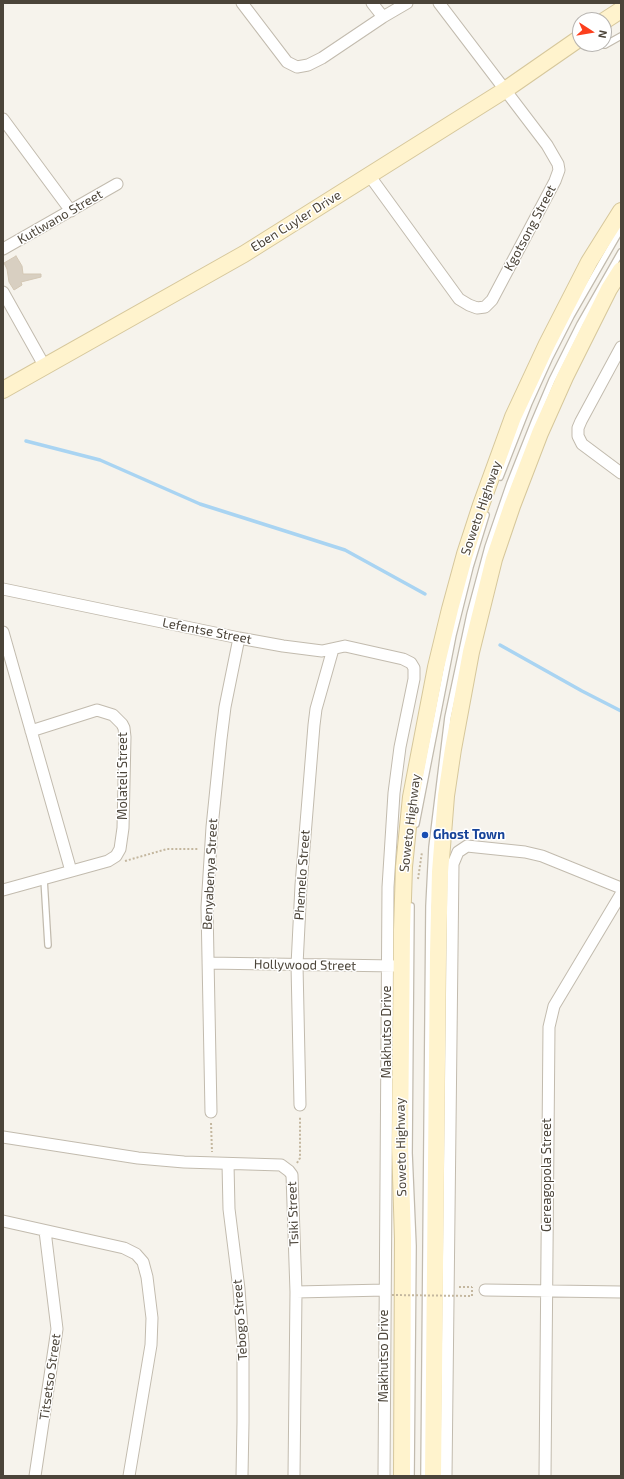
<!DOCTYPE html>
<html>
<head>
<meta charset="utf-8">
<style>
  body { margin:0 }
  #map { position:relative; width:624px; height:1479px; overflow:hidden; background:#f6f3ec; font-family:"Exo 2",sans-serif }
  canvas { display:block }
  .frame { position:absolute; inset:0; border:4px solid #4b4439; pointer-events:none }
  .north { position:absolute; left:572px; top:12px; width:40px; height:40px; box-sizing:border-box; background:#fff; border:1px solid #b7b4b0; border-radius:50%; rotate:102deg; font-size:11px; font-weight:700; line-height:16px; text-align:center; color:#4b4439 }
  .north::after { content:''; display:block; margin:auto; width:14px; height:18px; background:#fc3f1d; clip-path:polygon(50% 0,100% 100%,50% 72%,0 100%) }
</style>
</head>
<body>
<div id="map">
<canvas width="624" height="1479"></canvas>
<div class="frame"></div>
<div class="north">N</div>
</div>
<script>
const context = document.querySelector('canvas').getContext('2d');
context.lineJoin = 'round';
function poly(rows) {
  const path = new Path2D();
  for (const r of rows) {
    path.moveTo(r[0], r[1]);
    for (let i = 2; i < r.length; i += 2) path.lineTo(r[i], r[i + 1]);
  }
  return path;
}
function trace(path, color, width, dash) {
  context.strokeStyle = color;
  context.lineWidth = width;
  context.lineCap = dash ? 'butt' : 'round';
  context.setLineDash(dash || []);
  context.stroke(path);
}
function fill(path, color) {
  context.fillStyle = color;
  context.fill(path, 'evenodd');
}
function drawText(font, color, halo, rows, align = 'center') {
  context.font = font + ' "Exo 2",sans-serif';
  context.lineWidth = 3;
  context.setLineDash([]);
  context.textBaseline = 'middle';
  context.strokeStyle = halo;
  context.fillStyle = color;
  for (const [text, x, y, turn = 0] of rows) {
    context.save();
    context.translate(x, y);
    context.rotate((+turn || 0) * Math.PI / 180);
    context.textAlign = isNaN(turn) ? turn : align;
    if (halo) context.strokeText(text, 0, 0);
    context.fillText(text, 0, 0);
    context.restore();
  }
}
trace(poly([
  [26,441,100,460,200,504,345,550,425,594],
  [500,645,582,691,621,711]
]), '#a9d4f2', 3.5);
const building = poly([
  [16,256,22,266,23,274,41,274,41,277,21,282,22,285,14,290,9,282,7,269,4,263,16,256]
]);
fill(building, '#d8cfc1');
trace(building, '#d3c7b4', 1);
const lane = poly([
  [587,44,605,45,621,36],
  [500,477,529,403,549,359,571,316,621,229],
  [416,824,453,635,470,567,486,515],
  [44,879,48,945],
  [411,906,409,1153,413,1246,411,1476],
  [424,1476,429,906,432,847,448,717,470,614,488,547,510,483,535,420,552,380,580,324,621,252]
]);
const street = poly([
  [242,3,287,62,297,67,308,65,322,58,383,17,407,3],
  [372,3,383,17],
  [3,119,71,211],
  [369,175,459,299,469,305,477,308,485,307,492,300,555,181,559,170,558,164,547,145,439,3],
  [3,249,117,184],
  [3,292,45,367],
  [621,347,581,421,578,428,578,436,582,444,621,473],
  [3,589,239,638,283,646,322,651,345,646,403,659,411,663,414,668,414,679,400,747,394,793,388,887,384,1476],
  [3,632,71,871],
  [3,890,108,861,116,856,120,849,123,828,125,737,124,728,122,724,113,715,97,710,31,731],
  [208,963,395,966],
  [300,1105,297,965,301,885,314,725,316,709,333,649],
  [211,1112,207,907,212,827,221,739,225,707,239,638],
  [3,1137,138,1158,184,1162,281,1165,289,1171,292,1175,296,1292,294,1476],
  [228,1164,229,1209,239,1289,243,1344,243,1422,242,1476],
  [3,1221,124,1248,136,1254,143,1262,147,1277,152,1318,151,1345,129,1476],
  [485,1290,621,1292],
  [296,1292,385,1290],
  [35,1476,57,1329,45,1231],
  [446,1476,453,864,458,852,467,846,525,852,542,856,621,888],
  [545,1476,549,1027,554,1006,621,894]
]);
const secondary = poly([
  [604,21,621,10],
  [3,390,244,254,505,90,580,38],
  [402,1476,403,1239,400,1145,402,930,404,867,411,797,436,667,450,609,465,554,481,505,513,417,547,344,589,262,621,211],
  [433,1476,438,954,440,872,446,796,453,749,471,652,494,559,512,506,540,433,565,377,609,289,621,270]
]);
trace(lane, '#c2bbae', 8);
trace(street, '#c2bbae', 13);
trace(secondary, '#d6c79b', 18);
trace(poly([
  [125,861,167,849,199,849],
  [418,879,422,852],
  [211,1123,212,1152],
  [297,1163,300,1158,300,1116],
  [459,1287,472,1287],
  [472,1296,472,1287]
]), '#c4b79f', 2, [2, 2]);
trace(lane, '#fff', 5.5);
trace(street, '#fff', 11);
trace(secondary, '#fff3cd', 16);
trace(poly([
  [392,1295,472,1296]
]), '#c4b79f', 2, [2, 2]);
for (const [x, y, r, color] of [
  [425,835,4,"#1a4fb4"]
]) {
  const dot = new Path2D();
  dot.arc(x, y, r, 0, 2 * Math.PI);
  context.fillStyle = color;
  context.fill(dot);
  trace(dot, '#fff', 1.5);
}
drawText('13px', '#4b4439', '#fff', [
  ["Kutlwano Street",60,217,-30],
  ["Eben Cuyler Drive",296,221,-32],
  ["Kgotsong Street",530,228,-62],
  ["Soweto Highway",481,508,-71],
  ["Lefentse Street",207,631,11],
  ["Molateli Street",123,776,-90],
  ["Soweto Highway",410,823,-83],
  ["Benyabenya Street",210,874,-87],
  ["Phemelo Street",302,875,-86],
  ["Hollywood Street",305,965,1],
  ["Makhutso Drive",387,1032,-90],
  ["Soweto Highway",401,1147,-91],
  ["Gereagopola Street",547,1175,-90],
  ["Tsiki Street",293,1214,-92],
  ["Tebogo Street",240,1320,-94],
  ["Makhutso Drive",384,1356,-90],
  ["Titsetso Street",50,1377,-82]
]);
drawText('bold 13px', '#164399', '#fff', [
  ["Ghost Town",433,835]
], 'left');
</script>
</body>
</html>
